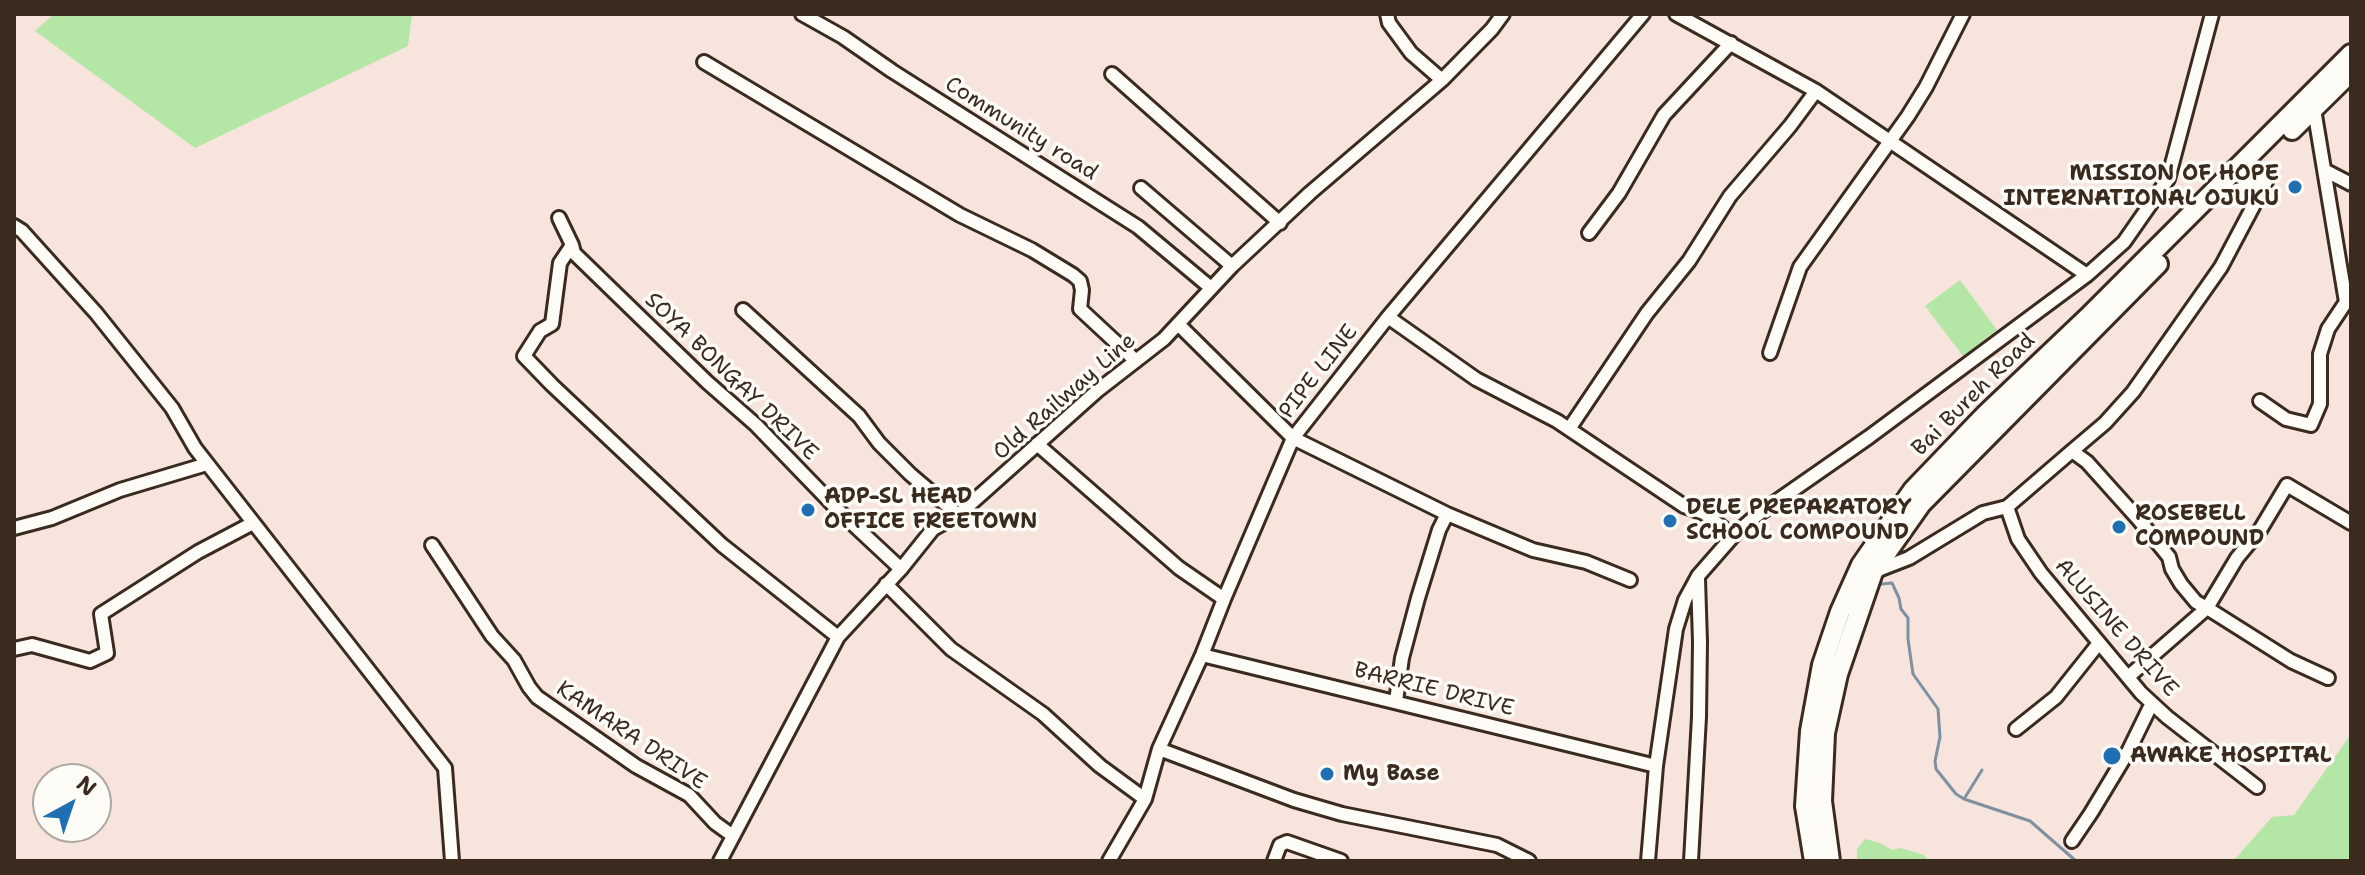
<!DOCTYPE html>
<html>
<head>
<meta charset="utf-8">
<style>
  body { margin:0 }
  #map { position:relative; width:2365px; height:875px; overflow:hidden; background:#f6e4dd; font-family:"Shantell Sans",sans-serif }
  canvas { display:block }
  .frame { position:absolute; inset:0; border:16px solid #3b2a1e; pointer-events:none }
  .north { position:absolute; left:32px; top:763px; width:80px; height:80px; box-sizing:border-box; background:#fdfcf7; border:2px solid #afa8a0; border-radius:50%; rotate:40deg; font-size:22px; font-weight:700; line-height:32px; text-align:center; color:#3b2a1e }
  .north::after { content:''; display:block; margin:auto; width:28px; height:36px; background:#1f6fb2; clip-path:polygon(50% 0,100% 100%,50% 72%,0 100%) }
</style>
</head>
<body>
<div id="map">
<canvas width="2365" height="875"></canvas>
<div class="frame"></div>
<div class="north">N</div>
</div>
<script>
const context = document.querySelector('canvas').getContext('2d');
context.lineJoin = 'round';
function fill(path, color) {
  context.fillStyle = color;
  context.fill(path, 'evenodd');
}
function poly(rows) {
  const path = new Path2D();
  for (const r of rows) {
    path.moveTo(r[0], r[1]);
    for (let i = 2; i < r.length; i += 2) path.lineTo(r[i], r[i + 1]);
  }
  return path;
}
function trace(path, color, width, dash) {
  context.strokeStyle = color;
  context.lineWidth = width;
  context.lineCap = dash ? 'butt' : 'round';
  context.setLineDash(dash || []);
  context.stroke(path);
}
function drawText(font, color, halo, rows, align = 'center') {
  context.font = font + ' "Shantell Sans",sans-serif';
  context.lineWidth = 7;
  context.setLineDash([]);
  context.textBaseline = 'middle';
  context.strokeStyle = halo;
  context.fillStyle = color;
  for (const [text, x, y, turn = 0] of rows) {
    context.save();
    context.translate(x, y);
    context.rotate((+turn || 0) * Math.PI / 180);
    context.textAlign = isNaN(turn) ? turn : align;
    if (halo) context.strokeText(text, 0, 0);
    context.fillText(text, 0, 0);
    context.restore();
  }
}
fill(poly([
  [54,14,412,14,408,46,195,148,35,31],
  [1960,280,1997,330,1963,356,1925,306],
  [2351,734,2351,861,2225,861,2236,858,2272,817,2294,815],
  [1865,839,1880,843,1892,850,1901,848,1924,855,1929,861,1857,861,1857,849]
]), '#b4e6a6');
trace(poly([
  [1882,584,1892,583,1899,598,1901,609,1908,618,1908,639,1913,674,1938,709,1940,737,1935,761,1936,769,1956,794,1964,799,2030,821,2076,861],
  [1964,799,1982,770]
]), '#7f90a0', 3);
const minor = poly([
  [802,14,843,37,892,71,1138,227,1211,288],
  [1387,14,1389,23,1411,53,1442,80],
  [1676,14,1816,91,2087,275],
  [704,62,960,215,1032,250,1073,275,1080,281,1082,290,1080,309,1136,361],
  [1112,74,1280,223],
  [2326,171,2351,184],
  [1141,188,1232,266],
  [559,218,572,245,560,263,552,324,540,331,524,356,552,385,722,545,838,637],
  [14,226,22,231,96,313,172,408,195,448,445,768,452,861],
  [1589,233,1619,193,1664,115,1731,43],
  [572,245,574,253,707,382,756,425,840,512,901,569],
  [743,310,859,416,879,443,910,474,958,515],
  [1388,317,1476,379,1557,421,1684,506,1704,513,1733,536],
  [1178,324,1293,438,1447,514,1533,550,1586,562,1630,580],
  [1770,353,1800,267,1908,116,1926,87,1963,14],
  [2260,401,2286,419,2311,425,2320,404,2320,354,2328,329,2346,302,2314,109],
  [1569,429,1647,313,1689,261,1730,196,1790,126,1816,91],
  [1037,444,1179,568,1224,599],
  [2072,451,2105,423,2133,392,2221,267,2266,182,2229,192],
  [2007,507,2018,539,2041,573,2141,693,2167,717,2257,787],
  [14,528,52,518,120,490,207,464],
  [432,545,492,636,514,660,529,687,537,697,636,766,689,795,715,823,733,836],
  [1873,572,1909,558,1983,513,2007,507,2072,451,2087,462,2139,520,2169,557,2172,569,2181,584,2196,602,2207,608,2128,677],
  [886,584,951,649,1043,714,1100,766,1145,799],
  [14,649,32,645,90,661,107,653,101,614,198,552,253,523],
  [1202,655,1656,766],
  [2328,678,2291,661,2207,608,2237,558,2260,530,2287,485,2351,523],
  [1396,701,1402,658,1418,598,1439,530,1447,514],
  [2016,729,2056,697,2099,643],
  [1159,749,1294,800,1342,814,1497,845,1529,861],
  [2072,841,2091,813,2129,750,2152,703],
  [720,861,838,637,901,569,933,529,958,515,1097,391,1164,339,1232,266,1310,193,1442,80,1492,29,1503,14],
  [1109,861,1145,799,1159,749,1202,655,1224,599,1293,438,1388,317,1643,14],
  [1274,861,1280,845,1287,842,1341,861],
  [1648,861,1656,766,1676,629,1685,600,1698,576,1733,536,1757,515,1869,437,2087,275,2124,242,2168,179,2212,14],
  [1691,861,1699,717,1700,642,1698,579]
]);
const highway = poly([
  [2292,130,2351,72],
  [1814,861,1805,806,1810,731,1822,665,1840,612,1861,565,1913,490,1985,415,2087,318,2351,54],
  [1830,861,1822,801,1825,733,1838,674,1873,572,1921,504,2158,264]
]);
trace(minor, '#3b2a1e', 18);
trace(highway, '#3b2a1e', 24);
trace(minor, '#fdfcf7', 12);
trace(highway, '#fdfcf7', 18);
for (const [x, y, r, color] of [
  [2295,187,8,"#1f6fb2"],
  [808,510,8,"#1f6fb2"],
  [1670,521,8,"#1f6fb2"],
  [2119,527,8,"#1f6fb2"],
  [2112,756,10,"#1f6fb2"],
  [1327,774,8,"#1f6fb2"]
]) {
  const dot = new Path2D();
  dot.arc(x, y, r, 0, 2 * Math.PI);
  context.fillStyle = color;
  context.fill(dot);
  trace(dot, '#fdfcf7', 3);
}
drawText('22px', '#3b2a1e', '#fdfcf7', [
  ["Community road",1021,129,32],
  ["PIPE LINE",1319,372,-52],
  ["SOYA BONGAY DRIVE",731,377,44],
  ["Bai Bureh Road",1974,395,-45],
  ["Old Railway Line",1065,397,-41],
  ["ALUSINE DRIVE",2116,628,49],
  ["BARRIE DRIVE",1434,690,14],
  ["KAMARA DRIVE",631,736,34]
]);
drawText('bold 22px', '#3b2a1e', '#fdfcf7', [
  ["MISSION OF HOPE",2279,174,"right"],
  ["INTERNATIONAL OJUKU",2279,199,"right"],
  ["ADP-SL HEAD",824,497],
  ["OFFICE FREETOWN",824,522],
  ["DELE PREPARATORY",1686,508],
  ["SCHOOL COMPOUND",1686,533],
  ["ROSEBELL",2135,514],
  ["COMPOUND",2135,539],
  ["AWAKE HOSPITAL",2130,756],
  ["My Base",1343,774]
], 'left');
</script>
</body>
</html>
